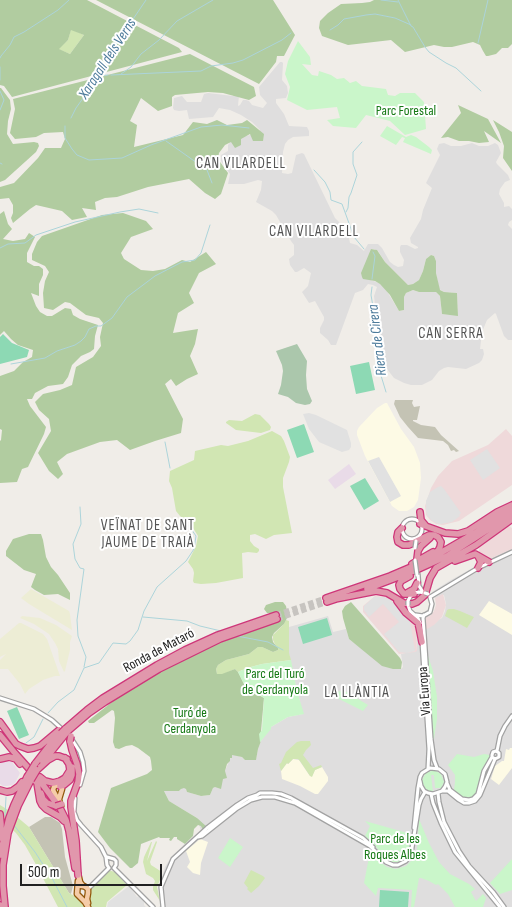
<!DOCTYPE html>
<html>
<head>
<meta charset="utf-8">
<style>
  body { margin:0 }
  #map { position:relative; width:512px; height:907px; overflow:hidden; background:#f0ede8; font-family:"Sofia Sans Condensed",sans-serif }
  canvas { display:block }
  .scale { position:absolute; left:20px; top:864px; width:142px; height:22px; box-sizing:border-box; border:2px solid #212121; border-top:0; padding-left:6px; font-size:15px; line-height:18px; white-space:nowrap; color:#212121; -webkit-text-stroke:4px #fff; paint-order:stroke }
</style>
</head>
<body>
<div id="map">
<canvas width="512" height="907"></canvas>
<div class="scale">500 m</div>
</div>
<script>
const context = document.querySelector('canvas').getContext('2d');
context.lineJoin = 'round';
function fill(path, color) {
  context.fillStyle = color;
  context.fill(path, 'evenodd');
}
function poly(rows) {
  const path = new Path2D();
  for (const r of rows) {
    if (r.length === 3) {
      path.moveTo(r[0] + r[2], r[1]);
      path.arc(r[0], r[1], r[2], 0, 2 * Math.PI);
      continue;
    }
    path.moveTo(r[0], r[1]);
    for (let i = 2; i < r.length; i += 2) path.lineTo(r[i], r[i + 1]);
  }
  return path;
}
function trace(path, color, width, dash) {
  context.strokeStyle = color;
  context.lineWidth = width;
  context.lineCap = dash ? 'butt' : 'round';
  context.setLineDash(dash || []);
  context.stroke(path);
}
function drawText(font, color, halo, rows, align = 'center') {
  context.font = font + ' "Sofia Sans Condensed",sans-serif';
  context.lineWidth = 4;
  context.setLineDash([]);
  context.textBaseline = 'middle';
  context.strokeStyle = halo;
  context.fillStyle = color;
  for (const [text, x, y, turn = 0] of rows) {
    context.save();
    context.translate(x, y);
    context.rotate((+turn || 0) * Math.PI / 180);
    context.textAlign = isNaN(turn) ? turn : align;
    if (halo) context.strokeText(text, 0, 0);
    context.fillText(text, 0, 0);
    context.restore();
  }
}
fill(poly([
  [280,62,282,62,283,63,282,80,287,86,288,93,286,98,276,99,276,103,284,114,289,126,307,127,309,131,309,136,293,137,288,140,285,144,283,152,282,173,288,174,292,173,296,155,302,153,304,154,335,218,339,222,342,235,349,238,350,243,357,245,364,251,368,244,378,244,382,248,390,262,394,265,398,267,403,266,404,260,400,252,400,247,401,245,407,245,415,249,418,248,418,247,411,243,410,238,421,219,423,210,432,188,426,183,440,155,437,149,439,144,444,143,451,146,461,146,472,143,479,146,488,146,495,143,498,145,501,153,496,162,497,164,508,175,510,180,505,182,500,189,499,194,504,203,504,207,509,206,512,209,512,220,509,222,508,225,512,229,512,340,508,340,504,336,496,314,495,313,487,320,482,332,480,349,483,349,484,354,482,360,479,363,466,369,448,367,444,368,439,371,432,380,422,385,411,385,404,383,394,378,383,364,379,343,374,296,377,287,373,285,368,284,363,290,355,293,336,345,331,345,328,340,320,333,320,328,324,320,324,317,315,301,309,303,302,292,308,286,311,273,304,268,297,272,295,272,290,265,289,259,294,255,294,245,291,241,276,215,272,211,256,202,261,190,262,181,258,180,244,184,228,184,230,174,221,161,221,155,228,151,228,145,232,140,245,136,260,133,260,130,252,122,241,115,230,110,219,108,213,117,189,119,187,110,179,111,174,110,173,108,174,98,182,96,187,102,201,102,204,94,208,93,233,96,235,94,239,95,238,106,240,105,243,100,246,100,249,101,252,105,263,108,267,103,260,95,259,87],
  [371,249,374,249,378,251,385,262,408,285,413,284,419,280,423,271,426,259,431,255,434,256,436,261,436,273,439,289,444,292,457,293,458,315,442,314,440,296,436,292,419,292,413,290,406,293,404,297,404,310,399,311,385,288,379,283,371,280],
  [512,549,512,907,159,907,161,905,159,886,165,867,171,857,190,839,201,831,197,818,169,801,164,791,179,791,182,788,186,788,187,792,201,796,210,795,213,788,215,787,225,771,232,754,242,757,245,760,254,760,256,759,258,749,261,741,271,727,288,717,303,714,297,691,289,654,289,627,328,616,333,632,346,629,349,639,361,648,401,669,403,667,401,654,417,650,416,630,442,618,445,611,446,604,444,595,435,598,432,592,451,580,487,560]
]), '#dfdede');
fill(poly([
  [506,429,512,436,512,485,459,521,443,525,436,524,430,520,426,515,425,506,431,488,438,476,452,461,488,445],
  [508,525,512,528,512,549,487,560,479,552,479,549,481,544],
  [443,594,446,605,442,617,434,625,427,629,416,630,417,651,415,652,399,654,363,612,363,606,375,596,387,597,390,600,391,600,401,610,416,619,425,618,431,615,434,611,436,605,435,598]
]), '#efd9da');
fill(poly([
  [349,464,356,474,335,489,328,480],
  [5,761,12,762,20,773,15,783,12,785,7,786,3,786,0,784,0,763]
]), '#e9dbe8');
fill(poly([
  [385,403,387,403,401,429,414,447,420,463,421,478,418,500,414,507,407,511,399,511,392,506,365,456,357,435,357,431,359,427,377,408],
  [489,601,512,614,512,635,479,615],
  [510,748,512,748,512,768,499,785,491,779,495,766,502,761,504,761,506,749,509,750],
  [293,759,299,760,310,776,312,776,315,770,322,767,328,777,328,781,318,794,315,794,300,786,282,779,281,771,287,763,288,764],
  [200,839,208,842,201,863,200,875,193,873,187,867,190,862,186,851]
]), '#fdfae5');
fill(poly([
  [395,400,413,400,412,403,414,407,420,406,417,420,413,420,413,421,421,425,435,427,441,435,459,451,456,452,454,450,451,451,448,445,443,441,418,438,408,427,400,417,394,404],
  [45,817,51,817,60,823,62,829,65,857,73,886,71,894,69,893,61,880,29,827]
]), '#c4c3b4');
fill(poly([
  [31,589,69,611,70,614,72,630,29,604,21,598],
  [22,616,40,618,56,625,72,636,70,642,70,650,65,671,64,672,59,661,58,649,55,643,49,634,34,624,20,618],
  [19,623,21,623,43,634,47,639,60,676,55,676,43,680,29,689,25,694,20,684,8,669,0,669,0,660,6,654,0,657,0,639]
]), '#ededd5');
fill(poly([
  [71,29,84,35,70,54,58,49,68,40],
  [255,414,260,415,269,424,271,427,270,430,261,433,236,430,226,423,226,422,229,420,242,421],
  [272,431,281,436,284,441,290,457,289,462,283,478,283,487,292,533,274,535,266,539,255,534,250,535,250,541,254,546,259,549,259,551,257,553,248,552,242,553,243,578,216,583,201,584,194,583,193,581,194,573,193,569,188,562,196,546,198,536,190,523,180,516,176,511,172,488,169,481,170,471,194,460,195,451,221,445,228,446,248,441],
  [449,609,454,609,460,611,474,617,467,628,445,616,447,610],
  [286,620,289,621,289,653,291,660,262,664,247,668,238,672,235,669,224,674,217,674,216,669,218,665,226,660,249,654,258,647,262,647,273,652,278,650,273,640,273,635,284,624],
  [301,741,310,741,311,745,306,750,303,755,313,768,321,765,322,767,315,770,312,777,310,776,300,761,298,759,293,759,288,764,287,763,281,771,279,764,281,763,286,752,297,742],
  [0,805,10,811,29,827,69,893,80,899,86,907,58,907,34,861,25,845,16,833,0,819],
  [156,841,157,842,150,862,151,865,162,872,162,875,157,887,160,901,153,890,153,887,155,881,153,878,146,874,143,862,144,857,151,842,152,842,147,861],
  [108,870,115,872,127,885,107,902,106,907,91,907,88,899,90,889],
  [251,870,263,876,265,878,259,886,251,893,247,889,248,888,244,883]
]), '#d1e6b3');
fill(poly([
  [0,0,87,0,179,48,182,52,12,97,4,86,0,85],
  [71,30,84,35,70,54,59,49,68,40],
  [96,0,273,0,295,35,284,56,277,56,276,62,259,84],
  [374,0,512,0,512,44,508,48,502,48,496,54,488,56,486,56,483,51,480,45,473,42,452,47,444,47,434,45,405,52,391,40,348,45,322,36,319,28,320,21,328,13,341,4,362,3,370,2],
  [190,54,254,87,256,96,249,100,223,93,208,92,175,95,172,97,172,106,158,111,141,98,130,121,137,125,134,147,183,135,193,122,207,124,217,120,227,125,242,123,247,120,264,134,263,141,253,141,250,134,241,139,241,145,235,148,231,142,225,145,219,153,218,159,228,173,221,194,215,199,205,193,189,179,148,187,117,197,105,198,95,202,96,210,82,208,87,217,72,220,62,211,36,205,30,209,13,223,11,218,13,213,13,205,9,198,0,199,0,187,14,183,38,158,45,148,61,148,65,139,63,132,44,133,36,137,15,139,10,133,15,109,13,99],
  [0,88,1,88,10,100,11,109,8,121,7,134,13,144,34,142,38,143,39,146,36,152,5,180,0,182],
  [458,105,488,119,501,143,484,131,489,142,479,143,469,141,459,141,448,137,441,138,461,113],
  [493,120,512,132,512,171,503,158,504,146,499,132],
  [4,211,8,224,12,229,3,239,13,241,25,239,29,233,35,237,27,253,27,262,34,266,39,266,43,269,43,275,39,284,39,296,31,293,36,306,40,312,47,316,52,316,65,308,71,309,73,315,80,319,98,325,95,336,94,349,90,352,81,356,72,365,68,377,63,384,48,386,35,393,32,399,27,399,30,406,46,427,44,434,28,467,22,469,17,482,0,483,0,441,1,440,2,430,0,429,0,376,14,371,23,362,32,357,33,350,18,345,11,339,4,331,0,335,0,214],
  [123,213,146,221,153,229,131,237,121,253,124,259,141,270,153,271,165,269,182,260,190,262,206,252,216,264,199,273,189,293,194,303,178,313,173,333,198,329,195,344,190,356,198,374,187,379,176,386,171,379,165,384,183,419,181,433,155,441,130,450,117,440,100,442,67,454,57,462,63,474,58,479,49,471,38,453,51,431,49,419,39,410,35,402,43,394,60,390,72,385,76,367,93,357,101,346,100,337,103,323,99,318,86,315,70,303,65,302,53,310,44,308,43,293,45,281,49,272,45,266,32,260,32,254,37,242,42,236,102,215],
  [371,249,377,250,385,262,408,285,413,284,419,280,423,271,426,259,431,255,434,256,436,261,436,273,440,290,444,292,457,293,458,316,442,314,440,296,436,292,419,292,413,290,406,293,404,297,404,310,399,311,390,295,380,284,375,281,363,279,362,277,361,273],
  [29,534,41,534,43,540,46,557,51,567,58,575,70,593,70,600,58,594,44,595,35,590,31,587,36,574,24,570,6,556,6,551,13,539],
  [275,602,283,602,286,606,287,611,287,618,284,624,274,633,272,637,273,642,278,648,278,650,273,652,262,647,258,647,249,654,226,660,218,665,216,669,217,674,222,674,235,669,238,672,248,692,259,695,264,698,260,742,261,741,258,749,256,760,245,760,242,757,232,755,232,758,230,758,230,761,227,764,225,771,227,778,223,779,221,789,215,787,213,788,210,795,201,796,187,792,186,789,184,788,181,789,179,791,164,791,169,801,197,818,207,827,203,830,201,826,198,825,194,829,193,836,185,844,177,839,177,837,174,837,171,841,169,840,170,838,160,838,159,837,141,844,138,863,132,868,130,868,110,848,98,832,111,788,147,774,152,770,151,761,150,757,138,748,132,745,126,746,119,749,115,748,113,742,115,718,114,711,112,710,94,723,89,723,88,721,131,687,177,662,219,642,275,622,276,613,267,613,264,609,266,605],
  [351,602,400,658,402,662,401,669,393,669,382,666,349,639,343,618,342,611,345,606]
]), '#b1cca0');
fill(poly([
  [297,344,307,361,306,375,307,389,312,401,310,404,305,405,296,403,288,397,278,394,281,385,283,371,282,365,276,351]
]), '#abc7ac');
fill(poly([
  [298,41,310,57,311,65,302,64,312,75,318,76,319,71,331,75,337,79,344,78,350,83,356,81,362,86,386,89,388,95,395,96,400,93,415,93,424,102,426,129,405,135,390,121,366,115,356,128,333,126,327,120,340,118,337,107,307,110,287,100,290,87,285,74,288,61],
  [387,126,406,137,411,135,416,137,429,147,432,150,431,154,403,142,405,138,402,137,396,145,380,136],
  [427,656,428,656,433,671,437,697,437,719,434,739,432,738],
  [291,660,297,691,304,714,288,717,271,727,271,729,261,741,260,742,259,734,262,730,264,698,259,695,248,692,238,672,247,668,262,664],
  [345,691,368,705,363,711,337,698,331,692],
  [457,754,474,757,484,754,490,755,491,757,483,767,475,795,469,798,463,798,454,790,455,782,455,775,448,765],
  [434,770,441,774,444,782,441,788,435,788,434,775,431,775,433,792,429,791,425,788,422,781,423,778,426,773],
  [419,819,429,843,439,862,450,874,469,884,475,889,471,892,476,901,483,894,486,898,483,907,455,907,448,894,438,884,436,885,429,881,421,878,419,878,414,907,411,907,412,890,378,888,376,896,364,883,370,852,372,852,380,862,387,867,396,869,406,866,412,860,417,850],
  [365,821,411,834,409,851,407,857,403,860,397,862,391,862,386,859,372,842,365,836,370,826],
  [230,838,243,847,230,867,218,858],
  [512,859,512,890,500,894,490,883]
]), '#caf6ca');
fill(poly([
  [3,334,12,343,29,350,27,357,0,364,0,337],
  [369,362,375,390,356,394,350,366],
  [304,424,314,452,297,458,287,430],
  [365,478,379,501,364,510,350,486],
  [327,618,332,635,303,644,298,627],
  [17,707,29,735,19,739,7,711],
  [380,890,409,892,408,907,379,907]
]), '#8dd9b4');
fill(poly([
  [309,413,316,415,347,430,351,443,351,447,349,450,342,452,319,442,309,429,303,414],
  [487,449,500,468,483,480,470,460],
  [379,457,401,496,390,502,368,461],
  [441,486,444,489,461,513,459,515,460,516,452,522,441,524,436,523,431,520,427,515,426,510,426,501,430,492,438,487],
  [374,597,384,597,391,600,410,621,415,651,407,653,399,652,384,634,399,622,383,604,369,617,364,610,364,606],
  [129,886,137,897,139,896,144,902,144,905,146,907,107,907,108,902]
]), '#e1e1e1');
trace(poly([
  [381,0,398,2],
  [398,0,411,26,413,27,425,47,429,52,446,63,456,68,481,91],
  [330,30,338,25,344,19,366,15,375,14,395,18,411,25],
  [478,43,488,0],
  [0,58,1,56,10,45,14,37,24,32,58,10,69,0],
  [0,67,0,80],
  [121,74,131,67,141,54,159,40,177,21,213,0],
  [111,75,201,71,211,66,233,63,243,60,282,40,291,33],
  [99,76,108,75],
  [0,91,4,100,0,110],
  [71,118,76,108,96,80,101,67,106,59,146,0],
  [65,126,65,138,72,149,77,155,89,160,122,158,151,145,201,127,222,125,249,128],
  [166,141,207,170,212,183],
  [0,163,2,164],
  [314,170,325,182,330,192,331,200,342,204,354,237,364,249],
  [346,212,348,208,349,197,351,193,357,175,353,164,353,152,362,142],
  [0,248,8,244,25,243,36,235,75,222,120,212,139,209,158,213],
  [372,279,375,256,373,252],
  [372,287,371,295,375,318,379,369,386,392],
  [11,364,45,358,57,351,75,345,81,341,85,337,89,329,96,326,101,326,112,318,127,297,155,276,182,262,195,260,201,253,210,225],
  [165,442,170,468],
  [80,507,81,524,73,544,75,559,80,568,84,569,77,620,78,636,86,657,84,667],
  [143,617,187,621,200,626,221,631],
  [237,636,268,642,283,650],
  [48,713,58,702,74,690,84,668,99,663,113,643,126,644,130,641,138,630,144,611,157,587,186,561,194,549,196,536,189,526],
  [26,743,34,737,43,719],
  [5,816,6,797],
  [13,824,35,852,53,880,67,907]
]), '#acd4da', 1);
trace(poly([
  [276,615,326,598],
  [277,619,327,602]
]), '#c7c4c0', 5.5, [5.5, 3]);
const minor = poly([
  [412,529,10],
  [418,574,419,586,423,592],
  [430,597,478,568,512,552],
  [408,601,410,597,414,593,419,592,425,593],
  [408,605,410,611,418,618,420,623],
  [416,615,423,616,430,612,432,604,430,597],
  [424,615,423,618,425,646,431,739,434,760,437,768],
  [422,642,429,749,428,769],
  [0,698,34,709,52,720,63,730],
  [71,738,80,752,83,762,84,771,80,785],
  [497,751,500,736,505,726,512,716],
  [447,783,450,790,462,799,469,800,473,799,478,794,484,771,492,757],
  [443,791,448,791,459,800,464,803,469,803,475,801,480,795,495,759,499,757,499,753,496,751,493,752,492,755,492,757,495,759],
  [438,793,439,802,444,822,459,851,469,866,493,892,504,907],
  [431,794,433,803,441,823,455,852,500,907],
  [254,797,260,793,272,793,281,794,291,798,363,838,373,847],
  [75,798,74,812,77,820,81,825,101,847,106,857,107,865,109,868],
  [414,828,418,788,420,777,422,773,430,768,439,769,445,774,447,782,445,787,442,791,433,794,428,793,424,791,421,786,420,781],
  [198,837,202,836,236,809,251,800,262,797,275,797,295,803,370,846,386,862,393,865,398,865,406,861,411,854,419,805,421,799,425,792],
  [107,857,114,859,116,861,116,865,114,868],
  [114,868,153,907],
  [88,889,109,868],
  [163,907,161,887,173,859,207,828,237,805,248,798,257,795]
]);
const major = poly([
  [60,805,59,799,62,789,60,786,57,785,54,787,53,790,57,798,58,801,60,805,61,806],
  [78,873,80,882,83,886],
  [78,881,77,894,85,902,88,907],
  [81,886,84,886,88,889,88,893,87,899,88,903]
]);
const highway = poly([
  [420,512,421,520,426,526],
  [420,524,445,533,458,534,468,531,497,512,512,505],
  [402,528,398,532,397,537,398,542,403,545,409,545,429,535,434,535,438,537,441,542,440,547,438,551,432,554],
  [478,556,481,562,478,568],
  [417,559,418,551,421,546,430,538],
  [455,561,475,554,489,562],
  [412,564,433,552],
  [410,576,401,581,399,585,400,589,404,594,414,594],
  [367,589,414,571,447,556,475,538,512,514],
  [407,593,414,589,417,583],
  [326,598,390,576,430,559,475,533,512,508],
  [335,599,376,591,387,593,404,603,412,604,417,602,425,595,430,578,436,568,476,545,512,519],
  [397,601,406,613,418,623,419,627,422,642],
  [327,602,339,598],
  [0,722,16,744,20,746,28,749,34,748,40,746,59,730],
  [65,729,87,710,103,698,157,665,185,650,218,635,276,615],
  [68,731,89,713,105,702,159,669,220,639,277,619],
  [0,735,14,752,40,781,60,808,66,820,69,831,75,868],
  [70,741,72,750,77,764,79,774,78,782,71,801,71,807,76,841,78,875],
  [0,759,9,757,16,759,20,764],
  [43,762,63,737],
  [35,764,52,742,61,733],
  [37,770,48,760,55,756,59,756,67,759],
  [40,777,45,781,53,783,60,781,65,778,70,770,69,764,65,758],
  [33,778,37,783,40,801,42,805,46,809,60,817,64,821],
  [60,786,64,785,70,780,72,775,72,767],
  [0,790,7,792,12,791,19,786,22,782],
  [41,793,43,799,47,803,56,806],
  [0,814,1,824,1,838],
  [0,855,9,818,14,805,27,777],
  [0,905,0,907],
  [5,907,3,886,3,865,8,833,18,806,31,780]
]);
trace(minor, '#a2a2a2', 5.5);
trace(major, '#91580c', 7);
trace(highway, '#ce3679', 8);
trace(minor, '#fff', 3);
trace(major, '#f5cca8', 4.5);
trace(highway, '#e197ac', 5.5);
const minorBridge = poly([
  [415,548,416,541],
  [415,560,417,575],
  [425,593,428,594],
  [408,605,408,601]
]);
const highwayBridge = poly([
  [61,733,65,729],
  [63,737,68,731],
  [70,741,71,736],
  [27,777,35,764],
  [31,780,37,770],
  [56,806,62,804]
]);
trace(minorBridge, '#a2a2a2', 5.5, []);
trace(highwayBridge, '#ce3679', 8, []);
trace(minorBridge, '#fff', 3);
trace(highwayBridge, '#e197ac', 5.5);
drawText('14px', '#167915', '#fff', [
  ["Parc Forestal",406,111],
  ["Parc del Turó",275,674],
  ["de Cerdanyola",275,690],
  ["Turó de",190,713],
  ["Cerdanyola",190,729],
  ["Parc de les",395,839],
  ["Roques Albes",395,855]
]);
drawText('14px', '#212121', '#fff', [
  ["Ronda de Mataró",159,651,-28],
  ["Via Europa",425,691,-94]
]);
drawText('italic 15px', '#4d7b9b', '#fff', [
  ["Xaragall dels Verns",108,59,-57],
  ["Riera de Cirera",378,340,-97]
]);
context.letterSpacing = '1px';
drawText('15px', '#545454', '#fff', [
  ["CAN VILARDELL",241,164],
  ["CAN VILARDELL",314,232],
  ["CAN SERRA",451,334],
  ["VEÏNAT DE SANT",148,526],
  ["JAUME DE TRAIÀ",148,543],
  ["LA LLÀNTIA",357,693]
]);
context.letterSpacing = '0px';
</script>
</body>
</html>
